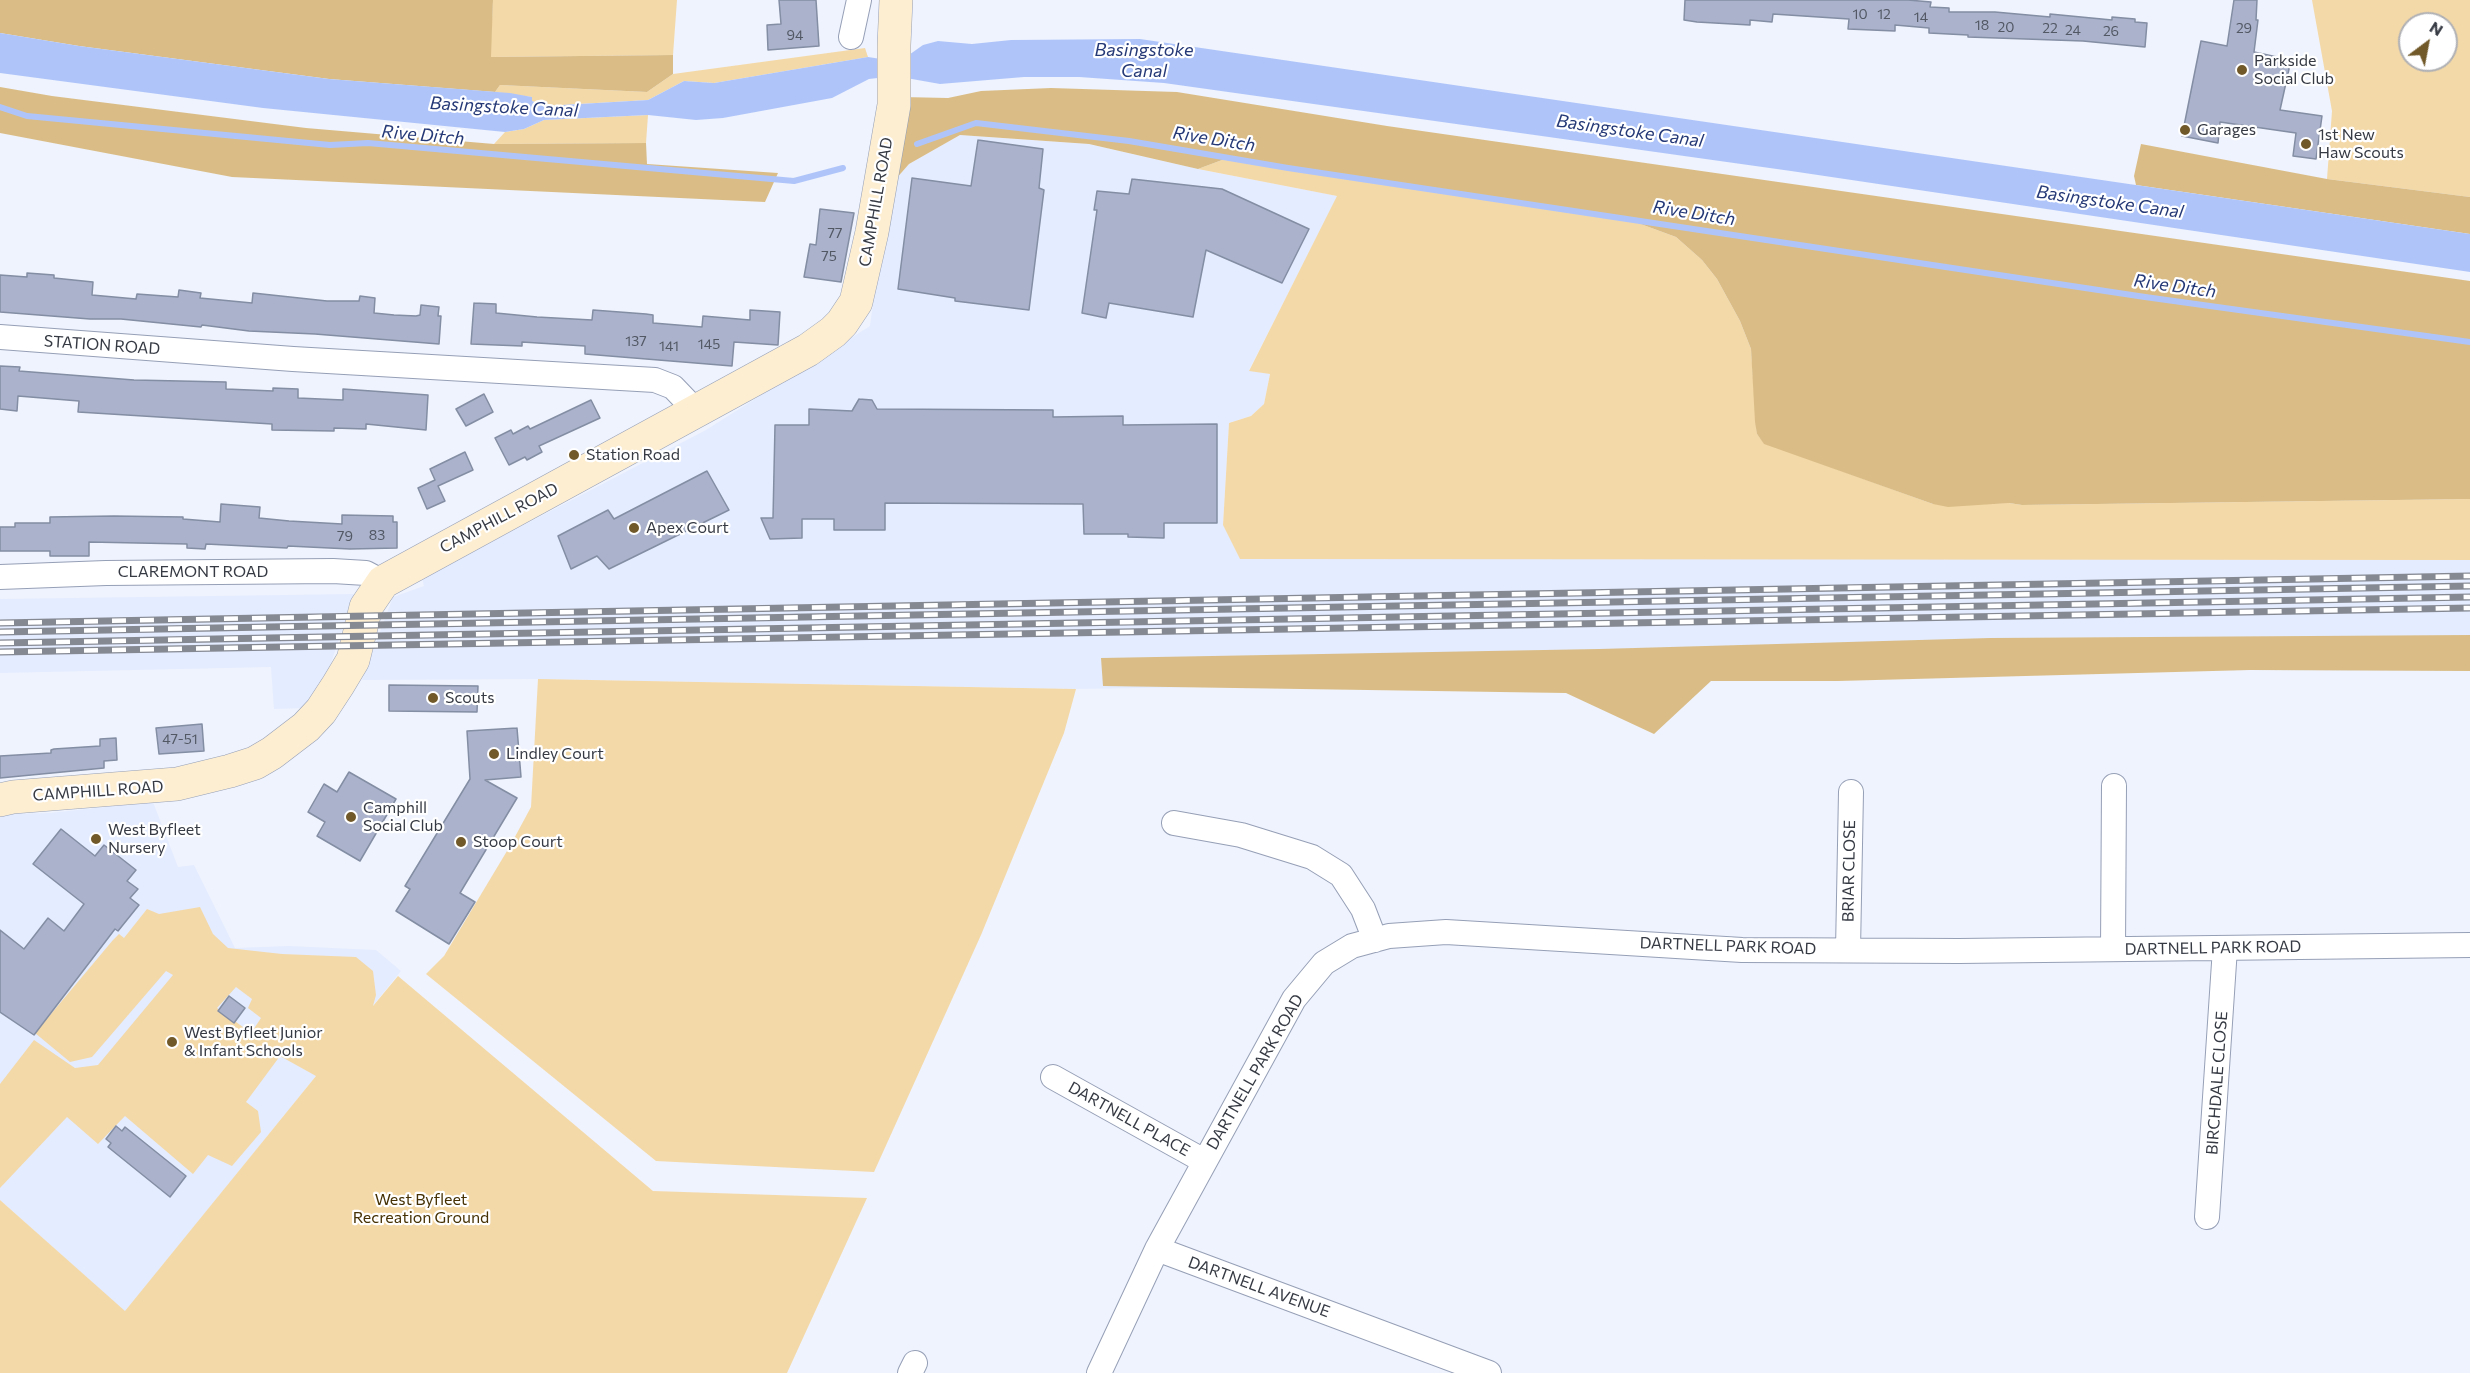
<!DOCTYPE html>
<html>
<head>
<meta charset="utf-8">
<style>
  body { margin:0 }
  #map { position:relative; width:2470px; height:1373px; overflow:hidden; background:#eff3fd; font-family:Commissioner,sans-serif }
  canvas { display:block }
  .north { position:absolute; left:2398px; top:12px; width:60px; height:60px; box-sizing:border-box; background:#fff; border:2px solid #afb0b4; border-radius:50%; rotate:32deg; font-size:16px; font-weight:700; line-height:24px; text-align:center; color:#363a43 }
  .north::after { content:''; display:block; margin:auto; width:21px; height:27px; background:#715929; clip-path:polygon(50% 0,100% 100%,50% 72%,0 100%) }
</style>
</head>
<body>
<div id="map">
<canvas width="2470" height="1373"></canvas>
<div class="north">N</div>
</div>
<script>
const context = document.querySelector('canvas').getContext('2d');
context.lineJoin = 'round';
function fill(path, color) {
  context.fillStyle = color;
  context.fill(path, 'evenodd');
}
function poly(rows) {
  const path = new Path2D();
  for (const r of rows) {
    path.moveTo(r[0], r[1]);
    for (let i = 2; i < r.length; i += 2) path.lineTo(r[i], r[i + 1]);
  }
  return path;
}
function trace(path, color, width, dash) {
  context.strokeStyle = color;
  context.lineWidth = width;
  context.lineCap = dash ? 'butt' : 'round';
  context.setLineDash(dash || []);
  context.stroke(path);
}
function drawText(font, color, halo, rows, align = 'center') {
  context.font = font + ' Commissioner,sans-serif';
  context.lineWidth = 4.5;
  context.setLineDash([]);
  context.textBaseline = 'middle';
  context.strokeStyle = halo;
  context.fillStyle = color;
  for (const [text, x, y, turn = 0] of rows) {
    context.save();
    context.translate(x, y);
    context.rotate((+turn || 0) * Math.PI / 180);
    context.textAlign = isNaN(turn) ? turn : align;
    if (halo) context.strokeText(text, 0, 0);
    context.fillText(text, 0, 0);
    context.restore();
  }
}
fill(poly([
  [960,135,1089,144,1198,169,1338,196,1249,370,1270,374,1264,404,1251,416,1229,423,1223,525,2470,531,2470,671,2250,670,1076,689,538,679,362,680,393,597,424,586,422,578,706,430,870,326,888,188,909,164],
  [354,594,330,666,306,708,274,709,271,667,0,673,0,599],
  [153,802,178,867,194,865,235,948,289,946,376,950,401,971,125,1312,0,1200,0,817,7,814,49,813]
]), '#e4ecff');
fill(poly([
  [493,0,677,0,673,55,490,57],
  [2312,0,2470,0,2470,197,2327,179,2332,111],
  [2410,24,2446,24,2446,60,2410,60],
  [865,48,868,57,714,83,684,81,648,100,545,106,532,101,532,97,495,92,500,85,647,92,673,74],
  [648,115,646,143,494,144,505,132,524,129,544,120],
  [1230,157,1627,219,1676,237,1702,260,1717,279,1740,321,1751,349,1757,434,1764,443,1933,504,2009,503,2022,505,2470,499,2470,560,1240,559,1223,525,1229,423,1251,416,1264,404,1270,374,1249,371,1337,196,1198,169],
  [538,679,1076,689,1064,733,981,935,874,1172,656,1161,426,974,444,956,510,846,531,807],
  [200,907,213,934,228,948,282,954,356,957,373,971,376,995,373,1006,398,976,653,1191,867,1198,787,1373,0,1373,0,1200,125,1311,316,1076,280,1056,246,1102,258,1111,261,1132,232,1166,208,1155,193,1174,125,1116,98,1144,67,1117,0,1188,0,1084,34,1040,75,1068,98,1065,173,975,166,971,92,1057,70,1062,35,1033,113,940,119,934,124,938,147,909,159,914],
  [236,987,252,999,248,1008,261,1018,251,1033,217,1008]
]), '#f4d9a8');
fill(poly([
  [0,0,493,0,491,57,673,55,673,74,647,92,500,85,495,92,329,79,79,46,0,33],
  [0,87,52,96,306,128,494,144,646,143,647,164,778,173,765,202,232,177,0,133],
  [1051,88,1177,92,1387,126,2470,281,2470,499,2022,505,2009,503,1948,507,1933,504,1764,444,1757,434,1755,422,1751,349,1740,321,1717,279,1702,260,1676,237,1627,219,1230,157,1198,169,1089,144,960,135,909,164,888,188,902,97,948,98,981,91],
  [2141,144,2327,179,2470,197,2470,234,2136,185,2134,176],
  [2470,635,2470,671,2250,670,1838,681,1711,681,1654,734,1566,693,1103,686,1101,658,1599,649,1990,638]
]), '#dabd86');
fill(poly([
  [0,33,79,46,329,79,510,93,532,97,532,101,545,106,648,100,684,81,714,83,868,57,894,61,906,57,923,45,938,41,972,44,1011,40,1140,39,2470,234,2470,272,1791,171,1164,83,1079,77,1024,77,940,84,895,76,869,79,832,98,723,118,696,120,648,115,544,120,524,129,505,132,263,108,0,73]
]), '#afc5fa');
trace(poly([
  [0,107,27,116,330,145,368,143,794,181,843,168],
  [917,144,976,123,1129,141,1288,168,2145,297,2470,342]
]), '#afc5fa', 6);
const building = poly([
  [779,0,816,0,819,46,768,50,767,25,781,24,779,0],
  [1685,0,1908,0,1931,2,1930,7,1949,8,1949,12,1995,12,2050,17,2050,14,2112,20,2112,17,2135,19,2135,22,2147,23,2145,47,2083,41,1968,37,1968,35,1929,33,1929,28,1895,25,1895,31,1848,29,1849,19,1773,14,1772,22,1750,20,1750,25,1697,22,1684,20,1685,0],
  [2234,0,2257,0,2256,20,2258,20,2254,52,2291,60,2280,110,2322,116,2316,159,2293,156,2296,133,2220,122,2218,143,2182,136,2201,41,2227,46,2234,0],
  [978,140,1043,149,1039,188,1044,190,1029,310,955,301,955,298,898,289,912,178,971,186,978,140],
  [1132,179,1222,189,1309,229,1282,283,1206,250,1193,317,1109,303,1106,318,1082,313,1097,210,1094,210,1097,191,1129,194,1132,179],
  [820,209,854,213,841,282,804,277,810,244,816,245,820,209],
  [27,273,54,275,54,278,93,282,92,295,136,299,137,294,178,297,179,290,201,293,200,298,252,303,253,293,327,301,359,301,360,296,375,298,374,313,394,315,416,316,420,315,421,305,439,307,438,316,441,316,439,344,315,334,249,331,202,325,201,327,121,319,90,319,0,312,0,275,27,277,27,273],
  [474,303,496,304,496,313,537,317,592,320,593,310,646,314,653,315,653,323,702,327,703,316,750,320,750,310,780,312,778,345,734,342,732,366,585,354,585,346,522,342,522,346,471,344,474,303],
  [0,366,20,367,19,371,134,380,226,382,226,389,273,391,273,388,298,389,298,398,343,400,343,389,428,395,426,430,366,424,366,429,334,428,334,431,272,430,272,424,78,412,79,401,18,396,17,411,0,409,0,366],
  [484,394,493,412,466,426,456,409,484,394],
  [859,399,872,400,877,409,1053,410,1053,417,1123,416,1123,425,1217,424,1217,523,1164,523,1164,538,1128,537,1128,534,1084,534,1083,504,885,503,885,530,834,530,834,519,802,519,802,538,770,539,761,518,773,518,775,425,809,425,809,409,852,411,859,399],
  [591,400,600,418,539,446,542,452,527,460,525,457,509,465,495,438,511,430,513,434,528,426,530,429,591,400],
  [465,452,473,470,438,486,445,501,427,509,418,488,435,480,430,469,465,452],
  [707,471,729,510,609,569,597,556,571,569,558,536,608,510,614,519,707,471],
  [221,504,260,507,259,518,289,521,342,524,342,515,393,516,393,522,397,522,397,548,350,549,288,546,287,548,206,544,205,549,187,548,187,544,89,542,89,556,50,556,50,551,0,551,0,527,15,527,15,523,50,523,50,517,114,516,183,517,183,519,220,522,221,504],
  [389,685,478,686,477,712,389,711,389,685],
  [202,724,204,751,159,754,156,728,202,724],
  [517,728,521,777,485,780,517,798,460,893,475,902,449,944,396,911,410,889,405,886,470,779,467,731,517,728],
  [116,738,117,760,104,761,104,768,0,778,0,756,51,753,51,750,54,749,100,746,100,739,116,738],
  [349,772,396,799,360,861,317,836,325,822,308,812,324,784,337,792,349,772],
  [61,829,95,856,104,845,136,870,127,881,138,889,130,898,139,905,118,931,115,929,34,1035,0,1012,0,930,24,949,48,918,64,931,84,904,33,864,61,829],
  [229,996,245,1008,234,1023,218,1011,229,996],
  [116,1126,122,1131,125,1127,186,1176,170,1197,108,1147,111,1143,106,1139,116,1126]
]);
fill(building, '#aab3cb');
trace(building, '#838da3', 1.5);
const street = poly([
  [851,37,859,0],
  [0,337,293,359,655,380,673,387,696,411],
  [0,577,106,573,333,571,366,573,383,582],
  [1174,823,1241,835,1312,857,1341,875,1363,909,1375,940],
  [2113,949,2114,786],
  [1848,950,1851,792],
  [1053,1077,1204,1161],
  [2207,1217,2225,948],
  [1157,1249,1489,1373],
  [910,1373,915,1363],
  [1099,1373,1157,1249,1294,999,1324,963,1352,946,1389,936,1446,932,1742,950,1959,951,2470,945]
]);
const secondary = poly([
  [0,800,13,797,177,784,230,771,255,763,272,753,306,727,321,711,338,685,353,660,366,607,383,582,808,350,833,332,842,323,856,302,872,232,894,105,894,45,896,0]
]);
trace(street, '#959fb6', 26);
trace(secondary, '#959fb6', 34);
trace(street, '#fff', 24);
trace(secondary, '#fdeed2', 33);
const rail = poly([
  [0,623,2470,576],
  [0,632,2470,586],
  [0,643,2470,597],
  [0,652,2470,608]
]);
trace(rail, '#858992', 7);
trace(rail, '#fff', 4.5, [14]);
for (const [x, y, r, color] of [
  [2242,70,6,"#715929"],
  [2185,130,6,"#715929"],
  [2306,144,6,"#715929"],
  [574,455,6,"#715929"],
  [634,528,6,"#715929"],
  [433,698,6,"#715929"],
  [494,754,6,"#715929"],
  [351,817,6,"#715929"],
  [96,839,6,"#715929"],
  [461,842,6,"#715929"],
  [172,1042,6,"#715929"]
]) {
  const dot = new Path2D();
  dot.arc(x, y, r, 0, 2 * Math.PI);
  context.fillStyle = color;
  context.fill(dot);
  trace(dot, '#fff', 2);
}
drawText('14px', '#535865', null, [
  ["10",1860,14],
  ["12",1884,14],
  ["14",1921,17],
  ["18",1982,25],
  ["20",2006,27],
  ["22",2050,28],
  ["29",2244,28],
  ["24",2073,30],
  ["26",2111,31],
  ["94",795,35],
  ["77",835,233],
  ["75",829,256],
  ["137",636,341],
  ["145",709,344],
  ["141",669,346],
  ["83",377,535],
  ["79",345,536],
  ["47-51",180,739]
]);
drawText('16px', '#363a43', '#fff', [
  ["Parkside",2254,61],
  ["Social Club",2254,79],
  ["Garages",2197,130],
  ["1st New",2318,135],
  ["Haw Scouts",2318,153],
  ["Station Road",586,455],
  ["Apex Court",646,528],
  ["Scouts",445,698],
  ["Lindley Court",506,754],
  ["Camphill",363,808],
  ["Social Club",363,826],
  ["West Byfleet",108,830],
  ["Nursery",108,848],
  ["Stoop Court",473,842],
  ["West Byfleet Junior",184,1033],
  ["& Infant Schools",184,1051]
], 'left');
drawText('16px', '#363a43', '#fff', [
  ["CAMPHILL ROAD",876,202,-80],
  ["STATION ROAD",102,345,4],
  ["CAMPHILL ROAD",499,518,-28],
  ["CLAREMONT ROAD",193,572],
  ["CAMPHILL ROAD",98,791,-4],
  ["BRIAR CLOSE",1849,871,-89],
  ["DARTNELL PARK ROAD",1728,946,2],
  ["DARTNELL PARK ROAD",2213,948,-1],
  ["DARTNELL PARK ROAD",1255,1072,-60],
  ["BIRCHDALE CLOSE",2217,1083,-86],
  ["DARTNELL PLACE",1129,1119,29],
  ["DARTNELL AVENUE",1259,1287,20]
]);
drawText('16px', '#453103', '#fff', [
  ["West Byfleet",421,1200],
  ["Recreation Ground",421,1218]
]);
drawText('italic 18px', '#253977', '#fff', [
  ["Basingstoke",1144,50],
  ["Canal",1144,71],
  ["Basingstoke Canal",504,107,3],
  ["Basingstoke Canal",1630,131,8],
  ["Rive Ditch",423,135,5],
  ["Rive Ditch",1214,139,9],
  ["Basingstoke Canal",2110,202,8],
  ["Rive Ditch",1694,213,9],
  ["Rive Ditch",2175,286,8]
]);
</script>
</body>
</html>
